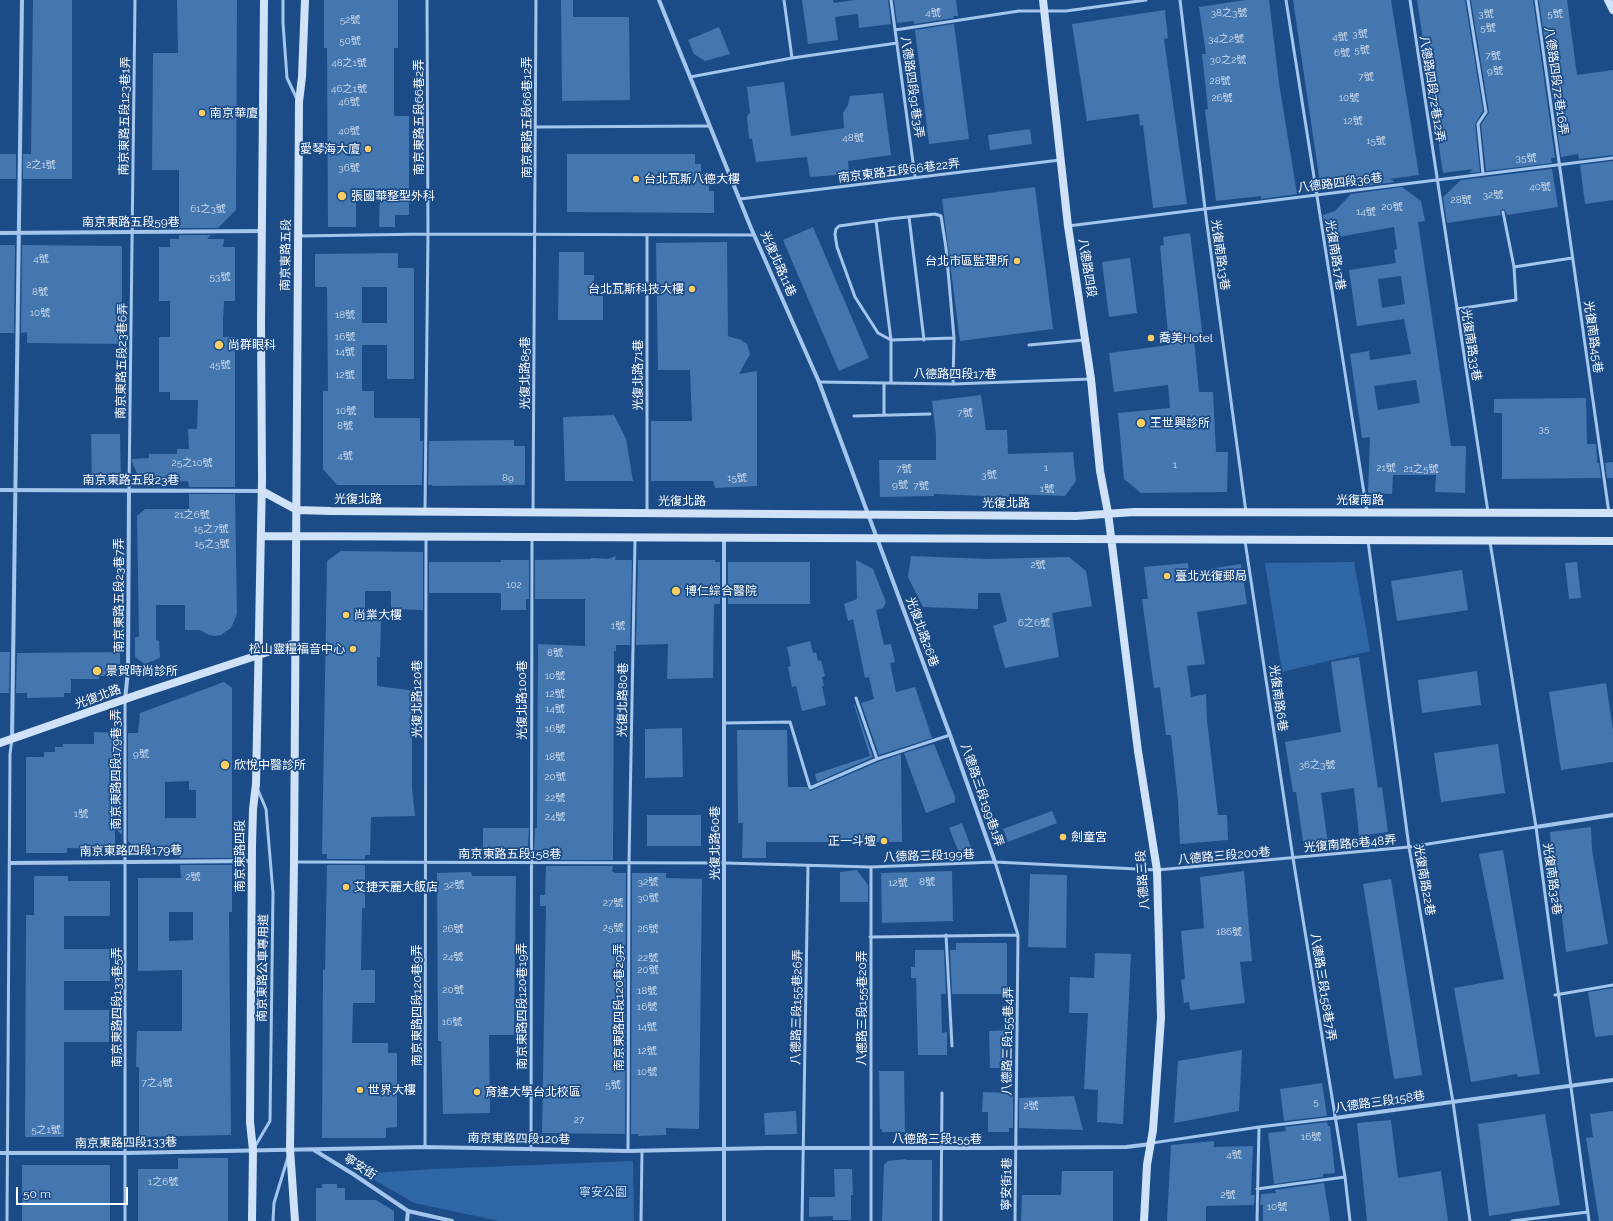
<!DOCTYPE html>
<html>
<head>
<meta charset="utf-8">
<style>
  body { margin:0 }
  #map { position:relative; width:1613px; height:1221px; overflow:hidden; background:#1c4c87; font-family:Raleway,sans-serif }
  canvas { display:block }
  .scale { position:absolute; left:16px; top:1187px; width:112px; height:18px; box-sizing:border-box; border:2px solid #fff; border-top:0; padding-left:5px; font-size:12px; line-height:14px; white-space:nowrap; color:#fff; -webkit-text-stroke:3px #1c4c87; paint-order:stroke }
</style>
</head>
<body>
<div id="map">
<canvas width="1613" height="1221"></canvas>
<div class="scale">50 m</div>
</div>
<script>
const context = document.querySelector('canvas').getContext('2d');
context.lineJoin = 'round';
function fill(path, color) {
  context.fillStyle = color;
  context.fill(path, 'evenodd');
}
function poly(rows) {
  const path = new Path2D();
  for (const r of rows) {
    path.moveTo(r[0], r[1]);
    for (let i = 2; i < r.length; i += 2) path.lineTo(r[i], r[i + 1]);
  }
  return path;
}
function trace(path, color, width, dash) {
  context.strokeStyle = color;
  context.lineWidth = width;
  context.lineCap = dash ? 'butt' : 'round';
  context.setLineDash(dash || []);
  context.stroke(path);
}
function drawText(font, color, halo, rows, align = 'center') {
  context.font = font + ' Raleway,"Noto Sans TC",sans-serif';
  context.lineWidth = 3.5;
  context.setLineDash([]);
  context.textBaseline = 'middle';
  context.strokeStyle = halo;
  context.fillStyle = color;
  for (const [text, x, y, turn = 0] of rows) {
    context.save();
    context.translate(x, y);
    context.rotate((+turn || 0) * Math.PI / 180);
    context.textAlign = isNaN(turn) ? turn : align;
    if (halo) context.strokeText(text, 0, 0);
    context.fillText(text, 0, 0);
    context.restore();
  }
}
fill(poly([
  [1354,562,1370,651,1282,672,1265,563],
  [633,1161,634,1221,499,1221,414,1203,371,1178,373,1173,433,1169]
]), '#2f66a5');
fill(poly([
  [33,0,72,0,72,179,23,179,23,154,31,154],
  [177,0,237,0,236,210,218,228,179,228,179,170,152,170,153,53,178,53],
  [324,0,398,0,398,48,394,48,394,116,409,116,409,215,395,215,395,227,379,227,380,194,356,194,356,227,328,227,327,48,324,48],
  [561,0,573,0,573,17,629,17,630,100,562,101],
  [802,0,833,0,834,3,855,0,888,0,891,24,859,28,858,14,835,17,838,40,808,44],
  [894,0,956,0,958,16,953,16,954,18,914,24,914,21,897,23],
  [1246,0,1269,0,1279,83,1297,194,1261,199,1261,196,1216,201,1205,110,1208,109,1202,54,1206,54,1199,7],
  [1293,0,1391,0,1419,175,1390,179,1395,182,1357,187,1360,184,1321,190],
  [1417,0,1465,0,1483,111,1475,124,1480,172,1469,173,1473,169,1443,173],
  [1471,0,1533,0,1555,158,1551,158,1552,163,1486,171,1481,125,1489,112],
  [1539,0,1567,0,1577,75,1613,70,1613,155,1579,159,1578,154,1561,157],
  [1165,10,1168,38,1164,39,1187,204,1153,208,1143,125,1140,126,1139,114,1087,121,1072,24],
  [954,24,969,139,929,144,915,30],
  [719,27,730,54,705,61,694,54,688,40],
  [784,82,791,136,844,128,843,113,848,105,850,96,883,93,891,155,848,161,849,174,810,177,807,157,756,162,752,139,749,138,747,116,750,113,747,87],
  [1030,129,1032,144,990,150,988,135],
  [0,154,16,154,16,179,0,179],
  [567,154,695,154,695,164,701,164,701,174,705,174,705,184,709,183,709,191,714,191,714,213,567,212],
  [1613,161,1613,200,1585,204,1580,165],
  [1552,169,1558,207,1507,215,1505,210,1503,209,1500,211,1501,215,1447,223,1443,197,1461,180],
  [1035,187,1053,329,960,341,942,199],
  [1402,187,1421,201,1425,221,1418,222,1451,446,1466,446,1465,493,1435,492,1436,475,1393,475,1392,494,1368,493,1370,437,1362,438,1350,354,1369,351,1370,360,1411,354,1404,319,1357,326,1349,270,1396,263,1394,250,1397,249,1394,227,1327,239,1323,215,1335,211,1351,194],
  [1401,276,1405,304,1382,308,1378,279],
  [1416,380,1420,403,1378,410,1374,386],
  [813,227,869,358,839,371,783,240],
  [1190,233,1203,338,1194,339,1199,392,1213,392,1216,452,1228,452,1227,492,1141,493,1124,479,1118,413,1170,408,1168,385,1114,392,1109,353,1169,345,1160,246,1164,245,1163,237],
  [179,235,211,235,207,239,224,239,223,247,235,247,235,301,224,301,223,320,223,337,235,337,235,487,189,487,188,481,145,484,141,482,132,462,132,459,149,458,149,454,177,454,177,449,189,449,188,429,197,429,198,400,170,400,170,392,159,392,159,337,170,337,170,301,159,301,159,247,170,247,170,239,179,239],
  [727,242,728,336,741,340,747,344,750,354,739,374,757,371,757,486,715,488,713,481,651,481,651,421,692,421,690,370,658,370,656,243],
  [0,245,15,245,14,333,0,333],
  [22,245,122,246,122,344,27,343,27,332,21,333],
  [559,252,584,252,584,275,594,275,594,296,603,296,603,320,558,320],
  [398,253,398,268,414,268,414,379,387,379,387,345,362,345,362,391,374,391,374,418,420,418,420,441,423,441,422,485,337,485,323,469,323,391,328,391,327,287,315,287,315,254],
  [362,287,387,287,387,323,362,323],
  [1130,258,1137,313,1109,317,1102,262],
  [981,395,986,430,1007,430,1008,454,1073,452,1076,481,1065,496,1009,494,1009,497,934,494,934,496,880,497,879,460,936,460,936,435,932,401],
  [1586,398,1587,444,1596,444,1597,463,1599,463,1601,478,1502,479,1502,413,1494,413,1494,399],
  [614,415,626,439,633,481,565,481,563,417],
  [91,434,120,434,121,485,92,486],
  [514,440,514,446,525,446,525,485,432,486,432,485,428,485,429,441],
  [1613,462,1613,478,1607,478,1605,463],
  [189,494,235,494,237,614,231,628,221,635,215,636,209,635,200,630,185,630,185,605,156,605,156,640,159,641,160,658,145,664,135,657,135,637,139,637,137,516,145,509,189,509],
  [341,551,423,552,423,610,391,609,391,591,365,591,365,620,381,621,380,657,377,657,377,686,416,691,415,713,412,716,412,788,415,816,371,817,370,855,365,855,365,859,327,859,327,854,322,854,327,561],
  [616,556,615,560,632,560,630,645,616,645,616,651,614,651,613,860,546,860,546,850,534,850,535,828,537,828,538,644,585,646,585,599,535,599,535,560,591,559,591,558,608,559],
  [911,556,989,559,1069,557,1086,571,1092,606,1052,613,1059,657,1005,668,993,626,1007,621,1000,593,978,593,978,609,923,607,908,577],
  [501,560,529,560,529,599,526,599,526,610,501,610,501,593,429,593,429,562,501,562],
  [638,560,715,560,715,562,720,562,720,604,714,604,713,678,667,679,668,644,636,645],
  [856,560,873,569,886,602,883,608,876,610,884,645,891,644,895,662,890,663,896,692,915,687,932,738,879,755,861,703,874,699,869,677,865,678,853,619,848,621,844,604,857,599],
  [728,562,810,562,810,604,728,604],
  [1577,562,1581,598,1569,599,1565,563],
  [1188,563,1189,572,1241,564,1247,604,1197,612,1205,664,1187,666,1191,697,1206,694,1207,720,1218,815,1227,815,1228,840,1180,844,1178,800,1171,735,1166,735,1160,687,1154,688,1142,599,1148,599,1144,567],
  [1462,570,1468,610,1397,621,1391,581],
  [810,641,813,653,816,652,818,661,821,660,825,676,822,677,824,686,822,686,826,705,802,711,796,686,792,687,788,667,791,666,787,647],
  [0,652,10,652,9,693,0,693],
  [120,652,120,668,111,676,99,676,99,679,71,679,71,693,64,693,64,697,27,698,27,693,16,693,17,653],
  [1359,657,1378,788,1382,787,1388,832,1359,836,1354,788,1321,793,1328,844,1304,848,1296,792,1293,792,1285,742,1341,732,1331,662],
  [1477,671,1481,705,1422,713,1418,680],
  [224,682,232,688,232,858,180,858,180,852,139,852,128,841,128,733,138,733,140,713],
  [189,781,189,790,196,790,196,818,165,818,165,782],
  [1606,683,1613,730,1613,762,1561,770,1549,692],
  [854,705,855,705,873,757,817,782,815,774,870,756],
  [682,728,683,777,645,778,645,729],
  [737,730,787,730,788,787,807,787,810,791,878,762,901,754,902,842,766,842,766,858,742,858,743,823,738,823],
  [94,732,122,733,122,835,115,828,115,849,67,848,67,853,26,853,26,757,44,757,44,752,55,752,55,747,63,747,63,744,94,744],
  [934,744,955,797,955,802,926,813,904,753],
  [1498,744,1505,793,1441,802,1434,753],
  [1052,811,1057,823,1008,842,1003,829],
  [647,815,701,815,701,846,647,846],
  [962,823,972,850,960,855,949,828],
  [1591,827,1592,850,1608,944,1566,952,1558,883,1556,884,1552,858,1550,832],
  [483,828,529,828,528,849,521,849,521,851,483,852],
  [1503,850,1540,1074,1518,1077,1517,1074,1471,1082,1454,988,1504,979,1479,854],
  [180,865,232,865,232,912,229,912,231,1135,139,1137,139,1067,136,1067,137,1031,182,1031,182,970,138,971,138,878,181,878],
  [169,912,193,912,193,940,169,941],
  [327,865,365,865,365,908,362,908,361,970,375,970,375,1003,353,1003,352,1043,388,1043,388,1053,397,1053,397,1127,386,1128,386,1138,322,1138,323,970,325,970],
  [546,866,613,866,612,871,615,873,626,873,625,1134,542,1133,546,906,540,906,540,895,545,895],
  [857,870,868,885,868,902,840,902,840,872],
  [952,871,953,921,882,923,881,873],
  [1244,871,1252,961,1240,962,1245,1003,1190,1010,1189,1002,1184,1003,1181,980,1185,979,1181,931,1204,928,1200,877],
  [471,872,472,876,516,876,514,1035,489,1035,490,1113,443,1114,441,1041,438,1041,437,873],
  [632,873,666,873,666,878,702,879,699,1129,666,1128,666,1135,638,1136,638,1134,631,1134],
  [1030,874,1067,875,1066,948,1028,947],
  [34,876,68,876,68,881,110,881,110,916,64,916,64,949,110,949,110,981,64,981,64,1010,109,1010,109,1042,64,1042,64,1137,25,1137,26,915,34,915],
  [1391,879,1422,1075,1394,1079,1363,884],
  [956,943,1007,943,1007,994,952,994,950,950,956,950],
  [915,950,944,950,946,994,941,994,942,1033,947,1032,947,1055,918,1055,916,978,911,978,911,967,915,967],
  [1095,953,1131,954,1123,1124,1097,1122,1098,1090,1084,1089,1088,1013,1069,1013,1070,977,1094,978],
  [1613,988,1613,1035,1595,1037,1588,992],
  [1012,1030,1013,1068,990,1068,989,1031],
  [1242,1050,1239,1111,1174,1123,1178,1061],
  [879,1071,904,1071,905,1132,882,1132,882,1129,880,1129],
  [1322,1083,1327,1116,1284,1121,1280,1089],
  [983,1092,1013,1093,1013,1128,1009,1128,1009,1132,988,1132,988,1112,982,1112],
  [1074,1096,1083,1130,1019,1128,1019,1098],
  [796,1111,797,1134,765,1135,764,1113],
  [1613,1111,1613,1221,1599,1221,1586,1138,1593,1137,1590,1114],
  [1545,1114,1560,1205,1489,1216,1478,1124],
  [1391,1120,1398,1178,1441,1171,1448,1221,1367,1221,1357,1123],
  [1327,1122,1328,1126,1330,1126,1335,1173,1323,1174,1323,1177,1274,1184,1268,1133,1286,1131,1285,1127],
  [1214,1141,1214,1147,1253,1146,1251,1195,1255,1195,1254,1205,1206,1206,1206,1221,1167,1221,1171,1145],
  [178,1158,228,1158,228,1221,138,1221,138,1169,178,1169],
  [906,1159,906,1160,932,1160,932,1221,882,1221,884,1165,888,1161],
  [22,1165,110,1165,110,1221,22,1221],
  [834,1169,852,1169,853,1195,851,1195,851,1220,833,1220,833,1216,809,1217,809,1197,835,1197],
  [1062,1171,1113,1171,1113,1221,1021,1221,1022,1195,1061,1195],
  [1324,1183,1330,1221,1263,1221,1263,1205,1260,1205,1261,1194,1276,1193,1275,1190],
  [322,1184,337,1184,337,1188,345,1188,345,1200,376,1200,394,1211,394,1221,316,1221,316,1188,322,1188]
]), '#4476b0');
trace(poly([
  [283,0,283,23,287,78,297,99],
  [784,0,792,58],
  [891,0,915,177],
  [1180,0,1205,209,1246,512],
  [1286,0,1367,512],
  [1410,0,1488,512],
  [1468,0,1486,112,1478,124,1483,174],
  [1536,0,1609,513],
  [895,30,1019,11,1066,11,1146,0],
  [690,77,792,58,897,43],
  [536,127,710,126],
  [740,199,1060,160],
  [1503,212,1514,267],
  [909,217,924,340],
  [876,221,891,340,891,383],
  [1068,226,1613,158],
  [299,236,428,234,754,235],
  [1457,309,1516,300,1514,267,1572,258],
  [1029,345,1084,340],
  [819,382,953,384,1091,379],
  [953,384,954,338,946,248,941,216,935,214,889,219,839,226,836,229,835,234,837,247,855,297,878,333,891,340,954,338],
  [884,415,884,383],
  [854,416,930,414],
  [129,490,135,0],
  [425,510,428,234,427,0],
  [533,511,536,0],
  [647,512,647,236],
  [1245,541,1293,858,1345,1177,1350,1221],
  [1368,541,1409,847,1453,1102,1470,1221],
  [1490,542,1536,827,1589,1221],
  [856,698,877,759],
  [125,700,125,1221],
  [724,723,790,722,810,788,877,759,950,735],
  [295,862,725,863,871,867,995,862,1157,870,1409,847,1536,827],
  [995,862,1018,935,1015,1221],
  [946,935,952,1046],
  [870,937,1018,935],
  [1555,995,1613,985],
  [1152,1143,1259,1127,1335,1118],
  [425,1147,426,538],
  [254,1148,270,1121,273,893,266,809,258,790],
  [531,1150,532,538],
  [628,1151,629,863,635,539],
  [1257,1189,1345,1177],
  [7,1221,10,754,12,739],
  [273,1221,274,1203,288,1157],
  [641,1221,642,1150],
  [802,1221,808,866],
  [871,1221,871,867],
  [941,1221,942,1093],
  [1257,1221,1259,1127],
  [1512,1221,1588,1212]
]), '#a4c5ec', 3);
trace(poly([
  [659,0,751,228,819,382,950,735,995,862],
  [0,233,262,231],
  [0,490,261,491],
  [125,700,128,671,129,490],
  [12,739,22,0],
  [1536,827,1613,815],
  [11,863,252,861],
  [1335,1118,1613,1080],
  [314,1150,353,1174,408,1211,452,1221],
  [0,1153,127,1153,425,1147,628,1151,766,1148,988,1148,1126,1147,1151,1144],
  [407,1221,408,1211],
  [724,1221,724,537]
]), '#a4c5ec', 4);
trace(poly([
  [1043,0,1068,226,1091,379,1100,471,1108,513,1138,751,1157,870,1161,1018,1153,1130,1147,1165,1144,1221],
  [1608,0,1613,10],
  [262,491,297,510,331,511,1076,516,1134,512,1613,513],
  [261,536,1613,541],
  [0,743,137,695,295,643],
  [252,1221,253,1150,250,1122,252,845,253,809,256,784,262,478,261,323,264,0],
  [295,1221,290,1149,294,862,299,102,302,77,305,0]
]), '#d0e2f8', 8);
for (const [x, y, r, color] of [
  [202,113,4,"#fccd61"],
  [368,149,4,"#fccd61"],
  [636,179,4,"#fccd61"],
  [342,196,5,"#fccd61"],
  [1017,261,4,"#fccd61"],
  [692,289,4,"#fccd61"],
  [1151,338,4,"#fccd61"],
  [219,345,5,"#fccd61"],
  [1141,423,5,"#fccd61"],
  [1167,576,4,"#fccd61"],
  [676,591,5,"#fccd61"],
  [346,615,4,"#fccd61"],
  [353,649,4,"#fccd61"],
  [97,671,5,"#fccd61"],
  [225,765,5,"#fccd61"],
  [1063,837,4,"#fccd61"],
  [884,841,4,"#fccd61"],
  [346,887,4,"#fccd61"],
  [360,1090,4,"#fccd61"],
  [477,1092,4,"#fccd61"]
]) {
  const dot = new Path2D();
  dot.arc(x, y, r, 0, 2 * Math.PI);
  context.fillStyle = color;
  context.fill(dot);
  trace(dot, '#1c4c87', 1.5);
}
drawText('10px', '#d0ddeb', null, [
  ["4號",933,13],
  ["38之3號",1229,13],
  ["3號",1486,14],
  ["5號",1555,14],
  ["52號",350,20],
  ["5號",1488,28],
  ["3號",1360,34],
  ["4號",1340,37],
  ["34之2號",1226,39],
  ["50號",350,41],
  ["5號",1362,50],
  ["6號",1342,53],
  ["7號",1493,56],
  ["30之2號",1228,60],
  ["48之1號",349,63],
  ["9號",1495,71],
  ["7號",1366,77],
  ["28號",1220,81],
  ["46之1號",349,89],
  ["26號",1222,98],
  ["10號",1349,98],
  ["46號",349,102],
  ["12號",1353,121],
  ["40號",349,131],
  ["48號",853,138],
  ["15號",1376,141],
  ["35號",1526,158],
  ["2之1號",41,165],
  ["36號",349,168],
  ["40號",1540,187],
  ["32號",1493,195],
  ["28號",1461,200],
  ["20號",1392,207],
  ["61之3號",208,209],
  ["14號",1366,212],
  ["4號",41,259],
  ["53號",220,277],
  ["8號",40,292],
  ["10號",40,313],
  ["18號",345,315],
  ["16號",345,337],
  ["14號",345,352],
  ["45號",220,365],
  ["12號",345,375],
  ["10號",346,411],
  ["7號",965,413],
  ["8號",345,426],
  ["35",1544,429],
  ["4號",345,456],
  ["25之10號",192,463],
  ["1",1175,465],
  ["1",1046,468],
  ["21號",1386,468],
  ["7號",904,469],
  ["21之5號",1421,469],
  ["3號",989,475],
  ["89",508,478],
  ["15號",737,478],
  ["9號",900,485],
  ["7號",921,486],
  ["1號",1047,489],
  ["21之6號",192,515],
  ["15之7號",211,529],
  ["15之3號",212,544],
  ["2號",1038,565],
  ["102",514,585],
  ["6之6號",1034,623],
  ["1號",618,626],
  ["8號",555,653],
  ["10號",555,676],
  ["12號",555,694],
  ["14號",555,709],
  ["16號",555,729],
  ["9號",141,754],
  ["18號",555,757],
  ["36之3號",1317,765],
  ["20號",555,777],
  ["22號",555,798],
  ["1號",81,814],
  ["24號",555,817],
  ["2號",193,877],
  ["32號",648,882],
  ["8號",927,882],
  ["12號",898,883],
  ["32號",454,885],
  ["30號",648,898],
  ["27號",613,903],
  ["25號",613,928],
  ["26號",453,929],
  ["26號",648,929],
  ["186號",1229,932],
  ["24號",453,957],
  ["22號",648,958],
  ["20號",648,970],
  ["20號",453,990],
  ["18號",647,991],
  ["16號",647,1007],
  ["16號",452,1022],
  ["14號",647,1027],
  ["12號",647,1051],
  ["10號",647,1072],
  ["7之4號",157,1083],
  ["5號",613,1085],
  ["5",1316,1102],
  ["2號",1031,1106],
  ["27",579,1120],
  ["5之1號",46,1130],
  ["16號",1311,1137],
  ["4號",1234,1155],
  ["1之6號",163,1182],
  ["2號",1228,1195],
  ["10號",1277,1207]
]);
drawText('12px', '#fff', '#1c4c87', [
  ["八德路四段72巷16弄",1556,81,82],
  ["八德路四段91巷3弄",912,87,82],
  ["八德路四段72巷12弄",1432,89,81],
  ["南京東路五段123巷1弄",125,116,-89],
  ["南京東路五段66巷2弄",419,117,-90],
  ["南京東路五段66巷12弄",527,117,-90],
  ["南京東路五段66巷22弄",899,171,-7],
  ["八德路四段36巷",1340,183,-7],
  ["南京東路五段59巷",131,222],
  ["南京東路五段",286,255,-89],
  ["光復南路13巷",1220,255,82],
  ["光復南路17巷",1335,255,81],
  ["光復北路11巷",778,264,66],
  ["八德路四段",1087,268,81],
  ["光復南路45巷",1593,337,82],
  ["光復南路33巷",1471,345,81],
  ["南京東路五段23巷6弄",122,361,-89],
  ["光復北路85巷",525,373,-90],
  ["八德路四段17巷",955,374],
  ["光復北路71巷",638,375,-90],
  ["南京東路五段23巷",131,480],
  ["光復北路",358,499],
  ["光復南路",1360,500],
  ["光復北路",682,501],
  ["光復北路",1006,503],
  ["南京東路五段23巷7弄",119,595,-90],
  ["光復北路26巷",922,632,70],
  ["光復北路",98,697,-20],
  ["光復南路6巷",1278,698,82],
  ["光復北路120巷",417,699,-90],
  ["光復北路100巷",522,700,-90],
  ["光復北路80巷",623,700,-89],
  ["南京東路四段179巷3弄",116,769,-90],
  ["八德路三段199巷1弄",982,795,71],
  ["光復北路60巷",715,843,-90],
  ["光復南路6巷48弄",1350,844,-5],
  ["南京東路四段179巷",131,851,-1],
  ["南京東路五段158巷",510,854],
  ["南京東路四段",240,856,-90],
  ["八德路三段199巷",929,856,-2],
  ["八德路三段200巷",1224,856,-5],
  ["光復南路32巷",1552,879,82],
  ["八德路三段",1143,880,-94],
  ["光復南路22巷",1424,880,80],
  ["南京東路公車專用道",263,968,-89],
  ["八德路三段158巷7弄",1323,987,81],
  ["南京東路四段120巷9弄",417,1005,-90],
  ["南京東路四段120巷19弄",522,1006,-90],
  ["南京東路四段133巷5弄",117,1007,-90],
  ["南京東路四段120巷29弄",619,1007,-90],
  ["八德路三段155巷26弄",797,1007,-89],
  ["八德路三段155巷20弄",862,1008,-90],
  ["八德路三段155巷4弄",1008,1041,-89],
  ["八德路三段158巷",1380,1102,-8],
  ["南京東路四段120巷",519,1139,1],
  ["八德路三段155巷",937,1139],
  ["南京東路四段133巷",126,1143,-1],
  ["寧安街",360,1167,33],
  ["寧安街1巷",1007,1184,-89]
]);
drawText('12px', '#fff', '#1c4c87', [
  ["南京華廈",210,113],
  ["愛琴海大廈",360,149,"right"],
  ["台北瓦斯八德大樓",644,179],
  ["張國華整型外科",351,196],
  ["台北市區監理所",1009,261,"right"],
  ["台北瓦斯科技大樓",684,289,"right"],
  ["喬美Hotel",1159,338],
  ["尚群眼科",228,345],
  ["王世興診所",1150,423],
  ["臺北光復郵局",1175,576],
  ["博仁綜合醫院",685,591],
  ["尚業大樓",354,615],
  ["松山靈糧福音中心",345,649,"right"],
  ["景賀時尚診所",106,671],
  ["欣悅中醫診所",234,765],
  ["劍童宮",1071,837],
  ["正一斗壇",876,841,"right"],
  ["艾捷天麗大飯店",354,887],
  ["世界大樓",368,1090],
  ["育達大學台北校區",485,1092]
], 'left');
drawText('12px', '#c9dff8', '#1c4c87', [
  ["寧安公園",603,1192]
]);
</script>
</body>
</html>
